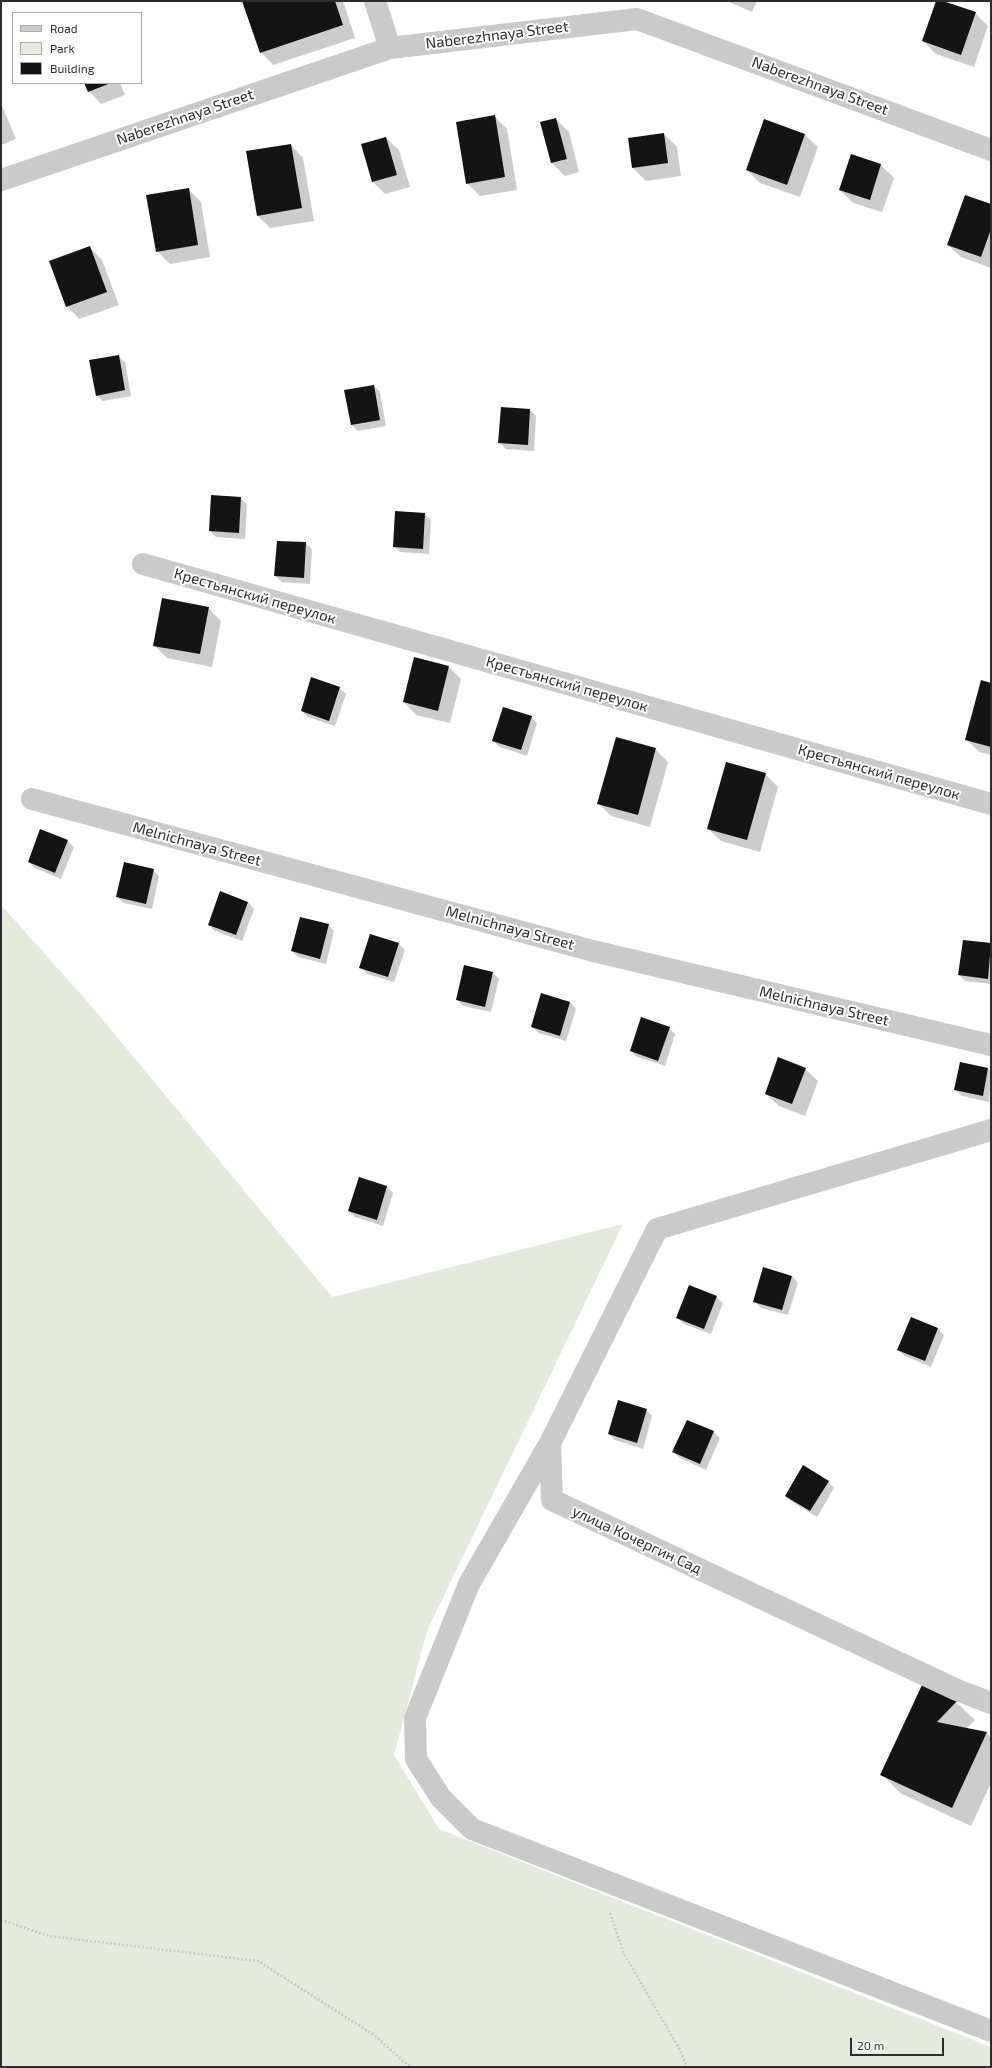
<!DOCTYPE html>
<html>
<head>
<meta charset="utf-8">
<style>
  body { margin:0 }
  #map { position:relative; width:992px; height:2068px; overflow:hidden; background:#fff; font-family:"Exo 2",sans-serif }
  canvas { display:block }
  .frame { position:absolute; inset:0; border:2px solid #2d2d2d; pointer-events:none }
  .legend { position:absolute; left:12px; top:12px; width:130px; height:72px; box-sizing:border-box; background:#fff; border:1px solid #ababab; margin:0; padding:5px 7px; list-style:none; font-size:12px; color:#2d2d2d }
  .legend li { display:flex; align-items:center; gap:8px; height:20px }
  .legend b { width:20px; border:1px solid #ababab }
  .scale { position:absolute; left:850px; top:2038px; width:94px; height:18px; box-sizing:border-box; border:2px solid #2d2d2d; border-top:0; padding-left:5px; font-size:12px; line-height:14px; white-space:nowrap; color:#2d2d2d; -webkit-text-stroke:3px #fff; paint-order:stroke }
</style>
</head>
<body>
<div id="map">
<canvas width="992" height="2068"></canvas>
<div class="frame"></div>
<ul class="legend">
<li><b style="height:5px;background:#cacaca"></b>Road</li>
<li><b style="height:11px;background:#e5ebdb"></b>Park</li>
<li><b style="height:11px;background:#141414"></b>Building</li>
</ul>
<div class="scale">20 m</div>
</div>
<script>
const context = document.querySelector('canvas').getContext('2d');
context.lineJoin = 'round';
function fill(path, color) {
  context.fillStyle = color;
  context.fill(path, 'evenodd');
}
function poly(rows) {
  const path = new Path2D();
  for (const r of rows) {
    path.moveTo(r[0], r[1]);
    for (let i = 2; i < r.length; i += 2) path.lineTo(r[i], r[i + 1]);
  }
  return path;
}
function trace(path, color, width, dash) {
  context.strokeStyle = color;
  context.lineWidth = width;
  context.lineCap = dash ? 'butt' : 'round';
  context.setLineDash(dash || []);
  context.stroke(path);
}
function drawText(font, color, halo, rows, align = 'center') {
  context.font = font + ' "Exo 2",sans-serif';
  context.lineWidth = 4;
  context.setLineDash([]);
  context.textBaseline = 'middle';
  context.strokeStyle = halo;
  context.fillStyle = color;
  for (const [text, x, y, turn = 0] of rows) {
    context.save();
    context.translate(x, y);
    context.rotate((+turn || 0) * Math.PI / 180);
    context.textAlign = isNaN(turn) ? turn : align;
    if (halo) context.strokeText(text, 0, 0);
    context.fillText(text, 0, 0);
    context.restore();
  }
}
fill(poly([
  [1,905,94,1009,332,1297,623,1224,427,1631,394,1755,439,1829,991,2047,991,2067,1,2067]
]), '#e5ebdb');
fill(poly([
  [243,1,343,1,355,38,273,65,261,52],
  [727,1,757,1,752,12],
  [937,1,975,13,988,26,974,67,936,54,923,41],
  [86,83,120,83,125,95,101,104,89,91],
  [1,103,16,139,1,145],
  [494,116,507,129,517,190,480,196,467,183],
  [556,119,569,132,579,172,565,176,552,163,542,123],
  [765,121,805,135,818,147,800,197,760,183,747,170],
  [664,134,677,147,681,176,646,181,633,168],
  [386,138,399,150,410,187,385,194,373,182],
  [291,145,303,158,314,221,270,228,258,216],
  [851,155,881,165,894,178,882,212,853,203,840,190],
  [188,189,201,202,210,257,170,264,157,251],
  [991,205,991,268,961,257,948,245],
  [89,247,102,260,119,305,79,319,67,306],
  [118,356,125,362,131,396,103,401,97,395],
  [374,386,380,392,386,426,358,431,352,425],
  [501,408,530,410,536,416,534,451,506,449,499,442],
  [240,498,247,504,245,539,216,537,210,531],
  [425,514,431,520,429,554,400,552,394,546],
  [277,542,306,543,312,549,310,584,282,582,275,576],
  [208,608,221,621,212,667,167,658,154,645],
  [449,667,461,679,450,723,416,715,404,702],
  [991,684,991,755,979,752,967,740],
  [340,688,346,694,335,726,308,717,302,711],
  [531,717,537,723,527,756,500,747,493,741],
  [655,749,668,762,650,827,611,816,599,804],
  [765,774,778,787,760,852,721,841,708,829],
  [41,830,68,841,74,847,61,879,35,868,29,862],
  [153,870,159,876,152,909,124,903,117,897],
  [221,893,248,902,254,909,242,941,215,931,209,925],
  [328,925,334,931,326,964,298,957,292,951],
  [964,941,991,944,991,984,965,981,959,975],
  [399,944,405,950,394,982,367,974,361,967],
  [493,973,499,979,491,1012,463,1006,457,999],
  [570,1002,576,1009,566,1041,539,1033,532,1027],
  [669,1028,675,1034,665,1066,637,1057,631,1051],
  [805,1069,818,1081,805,1116,779,1106,766,1094],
  [988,1069,991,1072,989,1102,962,1096,955,1090],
  [359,1178,387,1187,393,1193,383,1226,355,1217,349,1211],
  [792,1276,798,1283,788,1315,761,1308,754,1301],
  [716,1297,723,1303,711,1334,684,1324,677,1318],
  [911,1319,938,1329,944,1335,931,1367,905,1356,898,1350],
  [646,1410,652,1416,643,1449,615,1440,609,1434],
  [688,1421,714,1432,720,1438,706,1470,680,1458,674,1452],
  [828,1481,834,1488,817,1517,792,1502,786,1496],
  [956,1702,975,1720,966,1729,987,1733,991,1737,991,1783,971,1826,900,1793,882,1774]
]), '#0003');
fill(poly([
  [242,1,335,1,343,25,260,53],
  [936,1,943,1,976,12,961,55,922,41],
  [84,83,111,83,88,92],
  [495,115,505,177,466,184,456,122],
  [556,118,567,159,551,163,540,122],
  [764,119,805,134,787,185,746,170],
  [664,133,668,163,632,168,628,138],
  [386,137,397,175,372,182,361,144],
  [291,144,302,208,257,216,246,151],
  [851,154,881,164,870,200,839,190],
  [189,188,198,245,156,252,146,195],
  [965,195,991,204,991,229,981,257,947,245],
  [90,246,107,292,66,307,49,261],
  [119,355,125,390,96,396,89,360],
  [374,385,380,420,351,425,344,390],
  [501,407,530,409,528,445,498,443],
  [211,495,241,497,239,533,209,531],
  [395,511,425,513,423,549,393,547],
  [277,541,306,542,304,578,274,576],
  [162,598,209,607,200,654,153,646],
  [414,657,449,666,438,711,403,702],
  [311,677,340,687,329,721,301,711],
  [981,680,991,683,991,747,965,740],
  [503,707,532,716,521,750,492,741],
  [616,737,656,748,638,815,597,804],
  [726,762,766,773,747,840,707,829],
  [40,829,68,840,55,873,28,862],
  [124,862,154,869,146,904,116,897],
  [220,891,248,902,236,935,208,925],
  [300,917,329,924,320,959,291,951],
  [370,934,399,943,388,977,359,968],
  [963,940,991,943,988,979,958,975],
  [464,965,493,972,485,1007,456,1000],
  [541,993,570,1002,560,1036,531,1027],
  [641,1017,670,1027,658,1061,630,1051],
  [778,1057,806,1068,792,1104,765,1094],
  [960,1062,988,1068,983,1096,954,1090],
  [359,1177,387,1186,377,1220,348,1211],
  [763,1267,792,1276,782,1310,753,1302],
  [689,1285,717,1296,704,1329,676,1318],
  [911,1317,938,1328,925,1361,897,1350],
  [618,1400,647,1409,637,1443,608,1434],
  [687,1420,714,1431,700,1464,672,1452],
  [803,1465,829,1481,810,1511,785,1496],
  [922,1685,957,1701,937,1722,987,1732,952,1808,880,1775]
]), '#141414');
trace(poly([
  [610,1913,624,1954,680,2050,687,2067],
  [1,1920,49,1936,258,1961,374,2035,410,2067]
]), '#cacaca', 2.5, [2, 2]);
trace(poly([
  [375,1,390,48],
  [1,180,390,48,637,19,991,150],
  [143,564,991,804],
  [32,799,593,951,991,1045],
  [991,1130,657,1229,550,1443,552,1500,957,1690,991,1703],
  [550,1443,469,1584,415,1718,416,1759,441,1798,472,1829,991,2031]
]), '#cacaca', 22);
drawText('15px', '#2d2d2d', '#fff', [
  ["Naberezhnaya Street",497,35,-7],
  ["Naberezhnaya Street",820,86,20],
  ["Naberezhnaya Street",185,117,-19],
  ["Крестьянский переулок",255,596,16],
  ["Крестьянский переулок",567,684,16],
  ["Крестьянский переулок",879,772,16],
  ["Melnichnaya Street",197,844,15],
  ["Melnichnaya Street",510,928,15],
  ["Melnichnaya Street",824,1006,13],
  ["улица Кочергин Сад",637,1540,25]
]);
</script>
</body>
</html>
